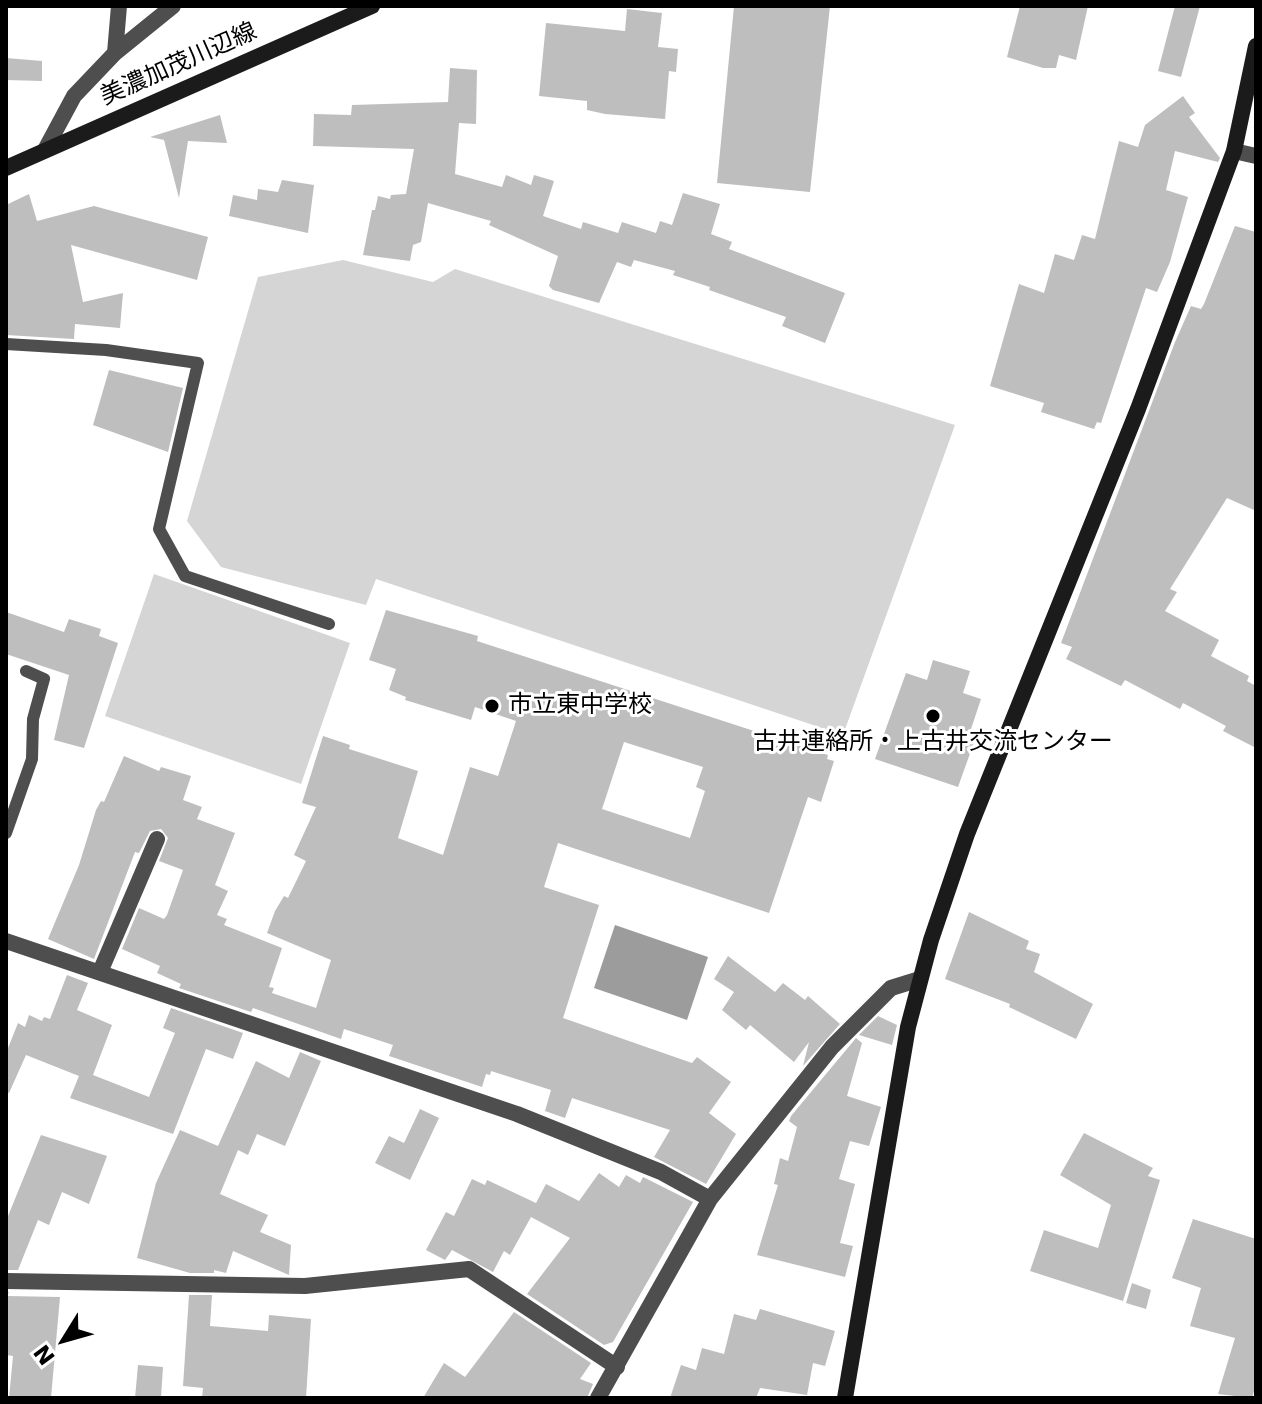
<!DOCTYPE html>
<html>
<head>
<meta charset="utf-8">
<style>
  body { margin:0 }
  #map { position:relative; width:1262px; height:1404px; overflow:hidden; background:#fff; font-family:"DejaVu Sans",sans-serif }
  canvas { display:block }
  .frame { position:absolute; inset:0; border:8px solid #000; pointer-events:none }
  .north { position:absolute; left:24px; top:1300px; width:80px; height:80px; -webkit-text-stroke:6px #fff; paint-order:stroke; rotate:233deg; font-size:22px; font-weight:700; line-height:32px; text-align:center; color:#000 }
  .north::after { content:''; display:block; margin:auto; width:28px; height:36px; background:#000; clip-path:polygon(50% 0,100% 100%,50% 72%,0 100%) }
</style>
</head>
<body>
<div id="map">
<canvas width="1262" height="1404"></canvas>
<div class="frame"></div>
<div class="north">N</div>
</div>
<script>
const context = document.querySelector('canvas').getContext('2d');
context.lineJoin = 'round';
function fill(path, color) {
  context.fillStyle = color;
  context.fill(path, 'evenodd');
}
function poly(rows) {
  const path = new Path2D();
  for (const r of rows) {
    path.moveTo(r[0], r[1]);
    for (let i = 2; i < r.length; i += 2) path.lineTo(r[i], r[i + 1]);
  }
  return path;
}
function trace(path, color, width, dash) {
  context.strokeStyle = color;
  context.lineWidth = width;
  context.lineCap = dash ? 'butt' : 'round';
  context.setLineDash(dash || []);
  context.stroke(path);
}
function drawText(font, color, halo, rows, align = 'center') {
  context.font = font + ' "DejaVu Sans","Noto Sans JP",sans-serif';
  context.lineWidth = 6;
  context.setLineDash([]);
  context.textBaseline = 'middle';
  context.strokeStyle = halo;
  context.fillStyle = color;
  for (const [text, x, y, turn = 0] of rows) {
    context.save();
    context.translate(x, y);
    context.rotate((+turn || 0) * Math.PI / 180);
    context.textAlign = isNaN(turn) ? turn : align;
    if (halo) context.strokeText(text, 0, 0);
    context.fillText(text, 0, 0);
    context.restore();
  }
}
fill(poly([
  [343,260,433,282,455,269,955,425,843,735,376,579,366,605,221,567,187,521,258,277],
  [154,574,350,643,301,784,105,716]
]), '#d5d5d5');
fill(poly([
  [615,925,708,957,687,1020,594,988]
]), '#9c9c9c');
fill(poly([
  [734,6,830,6,810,192,717,183],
  [1020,6,1088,6,1076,60,1059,55,1056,68,1043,68,1007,57],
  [1175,6,1200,6,1181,77,1158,71],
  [627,9,662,13,658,47,678,49,676,72,669,71,665,119,605,114,587,110,587,101,539,96,546,23,625,31],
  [6,58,42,61,42,81,6,80],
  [450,68,477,70,476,124,459,123,455,174,502,187,506,175,531,185,534,175,554,181,543,216,581,229,583,222,618,233,622,222,656,233,660,221,672,225,683,193,720,204,711,234,732,242,729,249,845,293,825,343,782,326,786,317,709,290,710,287,673,275,675,271,634,260,631,267,617,262,599,303,553,290,549,286,558,256,489,225,491,221,428,203,421,242,413,245,410,261,363,255,372,210,375,210,378,196,390,199,391,195,406,194,414,149,313,146,314,114,351,115,352,105,448,102],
  [1183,96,1195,113,1189,117,1220,158,1218,162,1175,151,1166,190,1188,197,1170,262,1157,292,1146,288,1101,423,1097,422,1094,429,1041,412,1044,403,990,386,1019,284,1044,293,1055,254,1074,260,1082,235,1095,239,1119,141,1138,147,1145,125],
  [220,115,227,143,188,141,179,198,164,140,150,137],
  [282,180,314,185,308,233,229,216,233,195,257,200,258,189,278,192],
  [29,194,37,221,94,206,208,237,197,280,71,245,83,302,123,293,120,328,75,324,74,339,6,335,6,205],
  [1235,226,1256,232,1256,511,1227,498,1170,589,1177,592,1165,611,1219,640,1211,656,1249,676,1247,681,1256,686,1256,748,1223,731,1226,726,1183,703,1180,709,1125,680,1121,686,1066,659,1072,647,1061,643,1175,342,1191,306,1201,309,1204,304],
  [109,370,183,388,168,452,93,425],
  [386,610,478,636,477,641,828,755,827,759,834,761,821,802,808,797,769,913,558,843,544,887,599,905,563,1018,692,1063,697,1057,731,1082,709,1113,736,1134,706,1184,654,1157,670,1130,572,1098,565,1118,545,1111,551,1090,491,1071,490,1075,486,1074,482,1087,389,1056,393,1045,344,1029,341,1039,253,1008,251,1012,179,988,181,984,157,973,160,966,122,949,139,908,164,919,167,915,183,870,159,861,168,838,161,829,150,831,139,853,135,852,94,959,48,939,79,865,96,810,101,801,104,802,124,756,159,771,161,767,191,776,183,800,202,807,197,819,235,833,215,885,228,891,217,915,227,919,224,925,282,948,269,987,274,988,272,993,316,1008,331,960,267,933,275,911,284,896,288,898,306,861,294,855,316,807,302,803,323,736,350,745,349,749,418,771,398,838,443,855,470,767,498,776,516,721,475,707,471,720,405,700,406,697,389,690,396,669,369,660],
  [624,742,703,767,696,787,705,791,690,838,602,809],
  [6,612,64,632,69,619,101,629,99,636,118,643,84,748,54,740,69,675,6,654],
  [933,660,970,671,963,693,981,699,970,732,977,734,958,787,875,759,906,673,927,680],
  [969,912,1029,941,1026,949,1040,954,1034,972,1093,1004,1076,1039,1009,1007,1010,1004,945,979],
  [728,956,775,992,783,983,805,1000,808,996,840,1024,803,1066,809,1042,794,1062,750,1025,746,1030,722,1010,734,992,714,979],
  [67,975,88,983,77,1010,112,1025,93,1075,149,1097,175,1033,163,1028,171,1008,243,1033,233,1059,206,1049,173,1134,70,1098,79,1076,26,1055,9,1093,6,1092,6,1053,18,1023,25,1027,29,1015,42,1021,44,1017,50,1019],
  [878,1016,897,1025,892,1045,859,1035],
  [856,1038,862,1043,847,1096,881,1107,869,1146,850,1141,839,1179,855,1184,840,1243,853,1246,845,1277,757,1255,778,1185,774,1184,780,1158,788,1161,797,1127,789,1121,791,1116],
  [300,1052,321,1061,285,1146,257,1134,248,1155,238,1150,220,1194,268,1215,260,1232,291,1245,289,1275,233,1251,226,1273,214,1270,214,1273,190,1273,137,1258,156,1183,180,1130,218,1146,256,1061,289,1078],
  [420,1109,439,1118,410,1180,375,1163,389,1136,404,1143],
  [1084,1133,1153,1168,1148,1176,1160,1180,1123,1301,1030,1271,1044,1230,1098,1248,1111,1205,1060,1175],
  [41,1135,107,1156,89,1204,62,1192,49,1225,38,1220,18,1270,6,1270,6,1221],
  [599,1173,619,1187,626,1175,640,1183,643,1177,693,1202,613,1342,604,1345,527,1294,570,1238,531,1217,510,1255,504,1251,493,1272,452,1250,445,1260,426,1250,446,1212,454,1216,472,1179,485,1185,487,1180,536,1203,546,1184,579,1201],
  [1193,1219,1256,1239,1256,1384,1252,1398,1218,1394,1235,1338,1190,1326,1201,1288,1172,1278],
  [1132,1283,1151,1290,1146,1309,1126,1303],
  [6,1292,9,1292,7,1296,60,1297,51,1398,9,1398,13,1356,6,1355],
  [189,1295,212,1295,210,1326,268,1331,269,1315,311,1319,306,1398,202,1398,203,1388,183,1386],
  [760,1309,835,1331,825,1366,813,1363,807,1395,760,1388,756,1398,670,1398,681,1365,696,1370,702,1348,724,1354,734,1314,756,1320],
  [514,1312,591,1363,580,1379,593,1384,587,1398,423,1398,444,1363,465,1377],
  [138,1365,163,1367,161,1398,135,1398]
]), '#bebebe');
trace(poly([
  [6,344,106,350,198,363,159,529,185,576,329,624],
  [6,833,32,759,33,719,44,679,26,671]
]), '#4e4e4e', 12);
trace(poly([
  [115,53,119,6],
  [45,150,74,96,115,53,173,6],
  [1234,151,1256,156],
  [6,941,517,1114,661,1172,710,1199],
  [100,972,157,839],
  [6,1281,305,1286,469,1269,617,1367],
  [598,1398,710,1199,832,1047,891,988,920,979]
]), '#4e4e4e', 16);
trace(poly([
  [6,168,372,6],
  [845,1398,908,1027,931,940,967,834,1138,409,1234,151,1256,46]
]), '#1b1b1b', 16);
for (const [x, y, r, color] of [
  [492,706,8,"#000"],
  [933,716,8,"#000"]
]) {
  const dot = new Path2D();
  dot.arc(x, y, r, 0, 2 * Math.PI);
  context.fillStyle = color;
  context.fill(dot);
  trace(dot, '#fff', 3);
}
drawText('24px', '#000', '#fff', [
  ["美濃加茂川辺線",179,65,-24]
]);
drawText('24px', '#000', '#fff', [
  ["市立東中学校",508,706],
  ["古井連絡所・上古井交流センター",933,743,"center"]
], 'left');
</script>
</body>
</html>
